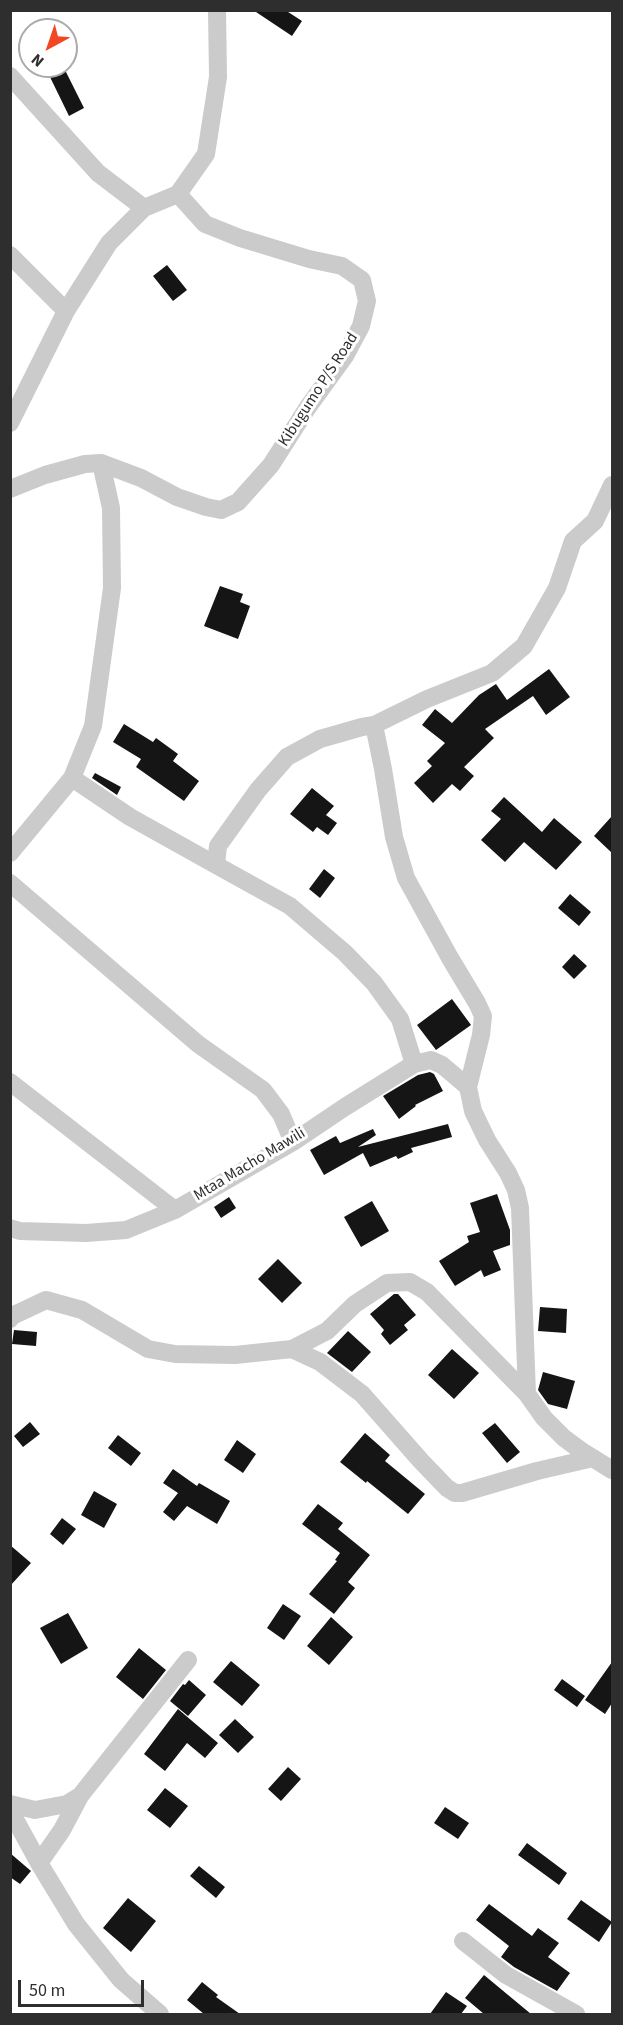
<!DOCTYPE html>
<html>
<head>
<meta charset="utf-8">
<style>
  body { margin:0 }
  #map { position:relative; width:623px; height:2025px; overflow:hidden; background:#fff; font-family:"Source Sans 3",sans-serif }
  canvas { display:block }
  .frame { position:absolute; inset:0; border:12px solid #2e2e2e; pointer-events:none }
  .north { position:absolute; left:18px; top:18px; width:60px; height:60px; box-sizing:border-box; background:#fff; border:2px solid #ababab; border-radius:50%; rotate:220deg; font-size:16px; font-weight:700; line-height:24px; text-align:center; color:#2e2e2e }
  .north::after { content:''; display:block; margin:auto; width:21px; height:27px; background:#f34622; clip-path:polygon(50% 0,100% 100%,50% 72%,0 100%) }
  .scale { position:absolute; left:18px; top:1980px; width:126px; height:27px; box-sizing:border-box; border:3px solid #2e2e2e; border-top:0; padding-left:8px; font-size:18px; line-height:21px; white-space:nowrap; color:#2e2e2e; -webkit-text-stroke:4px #fff; paint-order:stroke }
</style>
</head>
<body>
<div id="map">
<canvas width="623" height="2025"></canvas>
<div class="frame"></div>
<div class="north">N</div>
<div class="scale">50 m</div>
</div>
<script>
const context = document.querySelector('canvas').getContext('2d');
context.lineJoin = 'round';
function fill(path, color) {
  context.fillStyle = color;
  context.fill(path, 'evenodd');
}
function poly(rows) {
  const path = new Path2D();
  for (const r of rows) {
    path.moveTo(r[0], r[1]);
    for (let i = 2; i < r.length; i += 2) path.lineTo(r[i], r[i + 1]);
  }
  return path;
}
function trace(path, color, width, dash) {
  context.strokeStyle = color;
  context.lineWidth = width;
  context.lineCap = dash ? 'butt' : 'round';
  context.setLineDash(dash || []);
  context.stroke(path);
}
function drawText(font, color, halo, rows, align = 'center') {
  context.font = font + ' "Source Sans 3",sans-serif';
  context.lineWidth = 6;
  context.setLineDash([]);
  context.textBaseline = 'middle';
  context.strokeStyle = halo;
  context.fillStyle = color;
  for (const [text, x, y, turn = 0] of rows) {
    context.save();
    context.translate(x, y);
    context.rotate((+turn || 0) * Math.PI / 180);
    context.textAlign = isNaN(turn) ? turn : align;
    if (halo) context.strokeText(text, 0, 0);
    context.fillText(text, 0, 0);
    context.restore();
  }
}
fill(poly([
  [253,10,285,10,302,21,292,36],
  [65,70,84,108,69,116,50,77],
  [167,265,187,290,173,301,153,276],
  [220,586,243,594,240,602,250,606,238,639,204,626],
  [549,669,570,697,546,715,533,696,485,729,494,738,464,767,474,776,460,791,452,784,433,803,414,783,432,766,427,761,445,743,422,725,435,709,452,723,479,695,496,684,507,700],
  [124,724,153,742,156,738,178,754,173,761,199,781,184,801,136,767,141,759,113,742],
  [95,773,121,787,117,795,92,778],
  [312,788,334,806,326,815,337,823,328,835,317,827,313,832,290,814],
  [504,797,542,832,554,818,582,842,556,870,524,842,505,862,481,840,501,819,491,811],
  [612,816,612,853,594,836],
  [324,869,335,878,320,898,309,889],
  [570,894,591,912,579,926,558,908],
  [574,954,587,966,574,979,562,967],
  [452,999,471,1025,436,1050,417,1025],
  [430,1072,434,1074,443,1091,415,1105,416,1106,399,1119,383,1096,418,1075],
  [448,1124,452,1137,411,1148,413,1152,398,1159,396,1156,370,1167,363,1153,324,1175,310,1150,336,1136,340,1143,373,1129,376,1135,358,1147],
  [497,1194,510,1230,510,1245,493,1251,501,1270,484,1277,481,1270,455,1286,439,1261,469,1242,467,1236,480,1232,470,1203],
  [229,1197,236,1208,221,1218,214,1207],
  [372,1201,389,1231,361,1247,344,1217],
  [278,1259,302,1283,282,1303,258,1279],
  [394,1294,398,1294,416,1315,404,1325,408,1330,390,1345,381,1334,384,1330,370,1314],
  [540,1307,567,1309,566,1333,538,1331],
  [14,1330,37,1332,36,1346,12,1344],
  [348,1331,371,1352,352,1372,327,1353],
  [452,1349,479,1373,454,1399,428,1375],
  [543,1372,575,1381,567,1409,548,1404,538,1390],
  [30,1422,40,1434,23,1447,14,1436],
  [495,1423,520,1452,507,1463,482,1433],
  [365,1433,390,1455,385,1461,425,1494,408,1514,367,1481,366,1483,340,1462],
  [118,1435,141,1453,131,1466,108,1448],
  [237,1440,256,1454,243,1473,224,1460],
  [173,1469,197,1486,199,1483,230,1501,217,1524,187,1506,174,1521,163,1512,178,1493,163,1483],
  [94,1491,117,1504,104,1528,81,1515],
  [318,1504,343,1523,338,1529,370,1555,348,1582,355,1588,334,1614,309,1594,337,1561,335,1560,340,1553,302,1524],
  [62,1518,76,1529,63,1545,50,1534],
  [10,1545,31,1563,10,1586],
  [283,1604,301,1616,284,1640,267,1628],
  [68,1613,88,1648,61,1664,40,1628],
  [331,1617,353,1637,329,1665,307,1646],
  [139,1648,166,1670,143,1699,116,1677],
  [231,1661,260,1685,242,1706,213,1682],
  [612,1662,612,1703,605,1714,585,1700],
  [562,1679,585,1696,577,1707,554,1690],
  [189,1680,206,1695,188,1716,170,1701,183,1684,185,1685],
  [178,1709,218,1743,205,1758,187,1743,165,1771,144,1754],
  [235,1719,254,1737,238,1753,219,1735],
  [288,1767,301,1779,281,1801,268,1789],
  [165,1788,188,1806,170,1828,147,1810],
  [445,1807,469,1823,458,1839,434,1823],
  [527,1843,567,1873,559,1885,518,1855],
  [10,1853,31,1871,20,1884,10,1877],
  [199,1866,225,1887,216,1898,190,1876],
  [128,1898,156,1921,131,1952,103,1928],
  [581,1900,612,1922,599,1942,567,1919],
  [489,1904,532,1936,538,1928,559,1943,548,1957,570,1973,557,1991,514,1967,501,1957,509,1946,476,1920],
  [484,1975,531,2014,484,2014,465,1998],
  [202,1982,218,1995,216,1997,240,2014,204,2014,187,2000],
  [446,1992,467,2006,461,2014,430,2014]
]), '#151515');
trace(poly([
  [10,76,98,173,144,208],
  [10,255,66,311],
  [10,423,66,311,109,243,144,208,178,194],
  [10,489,45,475,85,464,101,463,141,478,177,497,206,507,221,510,238,502,271,465,308,407,345,356,361,326,367,301,362,280,342,266,309,259,240,238,205,224,178,194,206,154,218,77,217,10],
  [374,725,383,769,394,837,406,878,450,958,477,1003,483,1016,481,1035,468,1087,473,1111,487,1140,508,1173,516,1190,520,1208,527,1394,544,1418,564,1438,583,1452,612,1470],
  [72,778,130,817,216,865],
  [10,853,72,778,93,726,112,588,111,508,101,463],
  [10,883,198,1044,263,1090,281,1114,293,1142],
  [414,1064,400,1019,374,983,345,953,290,906,216,865,218,846,258,790,287,757,320,739,362,727,374,725,427,699,492,673,524,646,557,588,573,541,595,521,612,485],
  [10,1082,175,1210],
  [10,1228,20,1231,86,1233,126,1230,175,1210,293,1142,345,1107,414,1064,431,1060,442,1065,468,1087],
  [10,1319,12,1316,46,1300,82,1310,148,1349,175,1354,235,1355,292,1349,327,1331,355,1304,387,1283,410,1282,427,1292,527,1394],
  [292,1349,320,1362,362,1394,421,1461,447,1488,455,1493,462,1493,537,1471,593,1458],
  [10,1804,35,1810,67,1804,80,1796,188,1660],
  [10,1810,39,1863,76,1924,121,1980,160,2014],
  [39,1863,62,1830,80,1796],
  [463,1941,506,1975,576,2014]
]), '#cbcbcb', 18);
drawText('16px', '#2e2e2e', '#fff', [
  ["Kibugumo P/S Road",319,390,-57],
  ["Mtaa Macho Mawili",250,1165,-31]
]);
</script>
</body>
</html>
